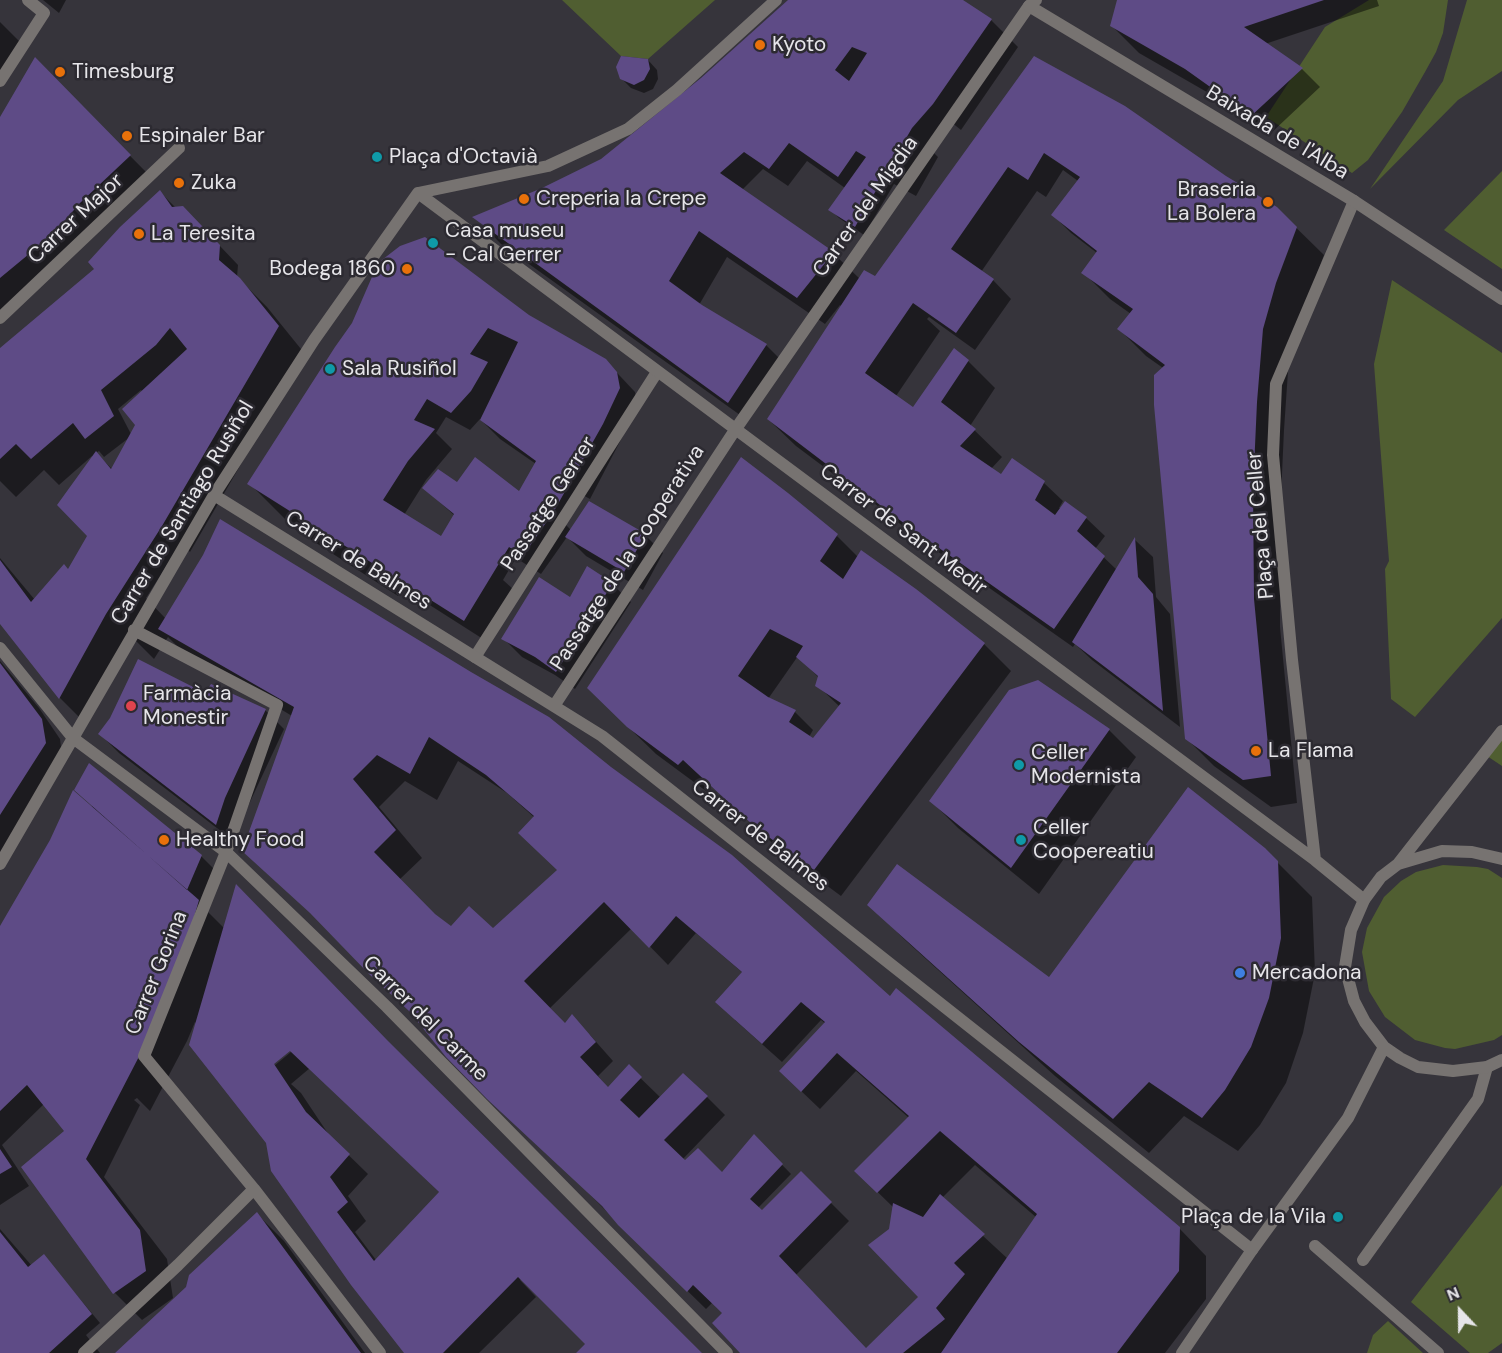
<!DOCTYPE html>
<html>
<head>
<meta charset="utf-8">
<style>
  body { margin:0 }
  #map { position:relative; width:1502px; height:1353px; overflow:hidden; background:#36343b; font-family:"DM Sans",sans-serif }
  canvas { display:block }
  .north { position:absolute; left:1430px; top:1281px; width:60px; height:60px; -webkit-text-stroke:4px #2c2a31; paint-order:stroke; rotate:338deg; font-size:16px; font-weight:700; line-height:24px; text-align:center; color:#e6e5e9 }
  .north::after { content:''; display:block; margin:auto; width:21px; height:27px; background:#e6e5e9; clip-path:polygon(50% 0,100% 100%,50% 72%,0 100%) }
</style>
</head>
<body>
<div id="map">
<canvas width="1502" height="1353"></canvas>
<div class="north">N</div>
</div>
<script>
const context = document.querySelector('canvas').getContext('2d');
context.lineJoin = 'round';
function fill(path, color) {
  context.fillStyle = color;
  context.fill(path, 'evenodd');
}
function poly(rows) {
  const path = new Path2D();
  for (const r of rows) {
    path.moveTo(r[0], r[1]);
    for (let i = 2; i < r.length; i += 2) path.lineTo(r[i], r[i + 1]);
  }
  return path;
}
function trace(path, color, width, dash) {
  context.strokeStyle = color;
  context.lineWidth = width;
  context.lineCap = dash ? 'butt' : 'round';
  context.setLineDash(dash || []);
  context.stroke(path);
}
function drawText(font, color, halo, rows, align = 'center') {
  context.font = font + ' "DM Sans",sans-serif';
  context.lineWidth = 5;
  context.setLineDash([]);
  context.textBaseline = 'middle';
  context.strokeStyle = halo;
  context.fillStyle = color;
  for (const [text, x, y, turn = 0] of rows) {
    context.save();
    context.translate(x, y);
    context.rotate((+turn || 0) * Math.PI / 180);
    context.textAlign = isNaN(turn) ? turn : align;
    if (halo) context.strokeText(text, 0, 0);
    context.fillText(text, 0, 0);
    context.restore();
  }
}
fill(poly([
  [562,0,715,0,648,59,621,56],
  [1369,0,1448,0,1443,33,1436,52,1425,72,1402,112,1368,160,1352,173,1266,117,1325,27],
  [1467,0,1502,0,1502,71,1458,100,1370,189,1443,81],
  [1502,171,1502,269,1444,230],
  [1392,280,1502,353,1502,618,1415,717,1391,699,1385,569,1389,561,1374,364],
  [1502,731,1502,766,1484,754],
  [1443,865,1477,867,1488,869,1502,878,1502,1035,1494,1040,1455,1049,1445,1048,1415,1040,1385,1017,1369,991,1362,952,1367,928,1384,897,1401,881,1416,872],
  [1502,1185,1502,1343,1488,1353,1470,1353,1411,1302],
  [1388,1321,1423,1353,1367,1353,1373,1335]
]), '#505e31');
fill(poly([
  [43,0,66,0,59,13],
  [791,0,960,0,991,20,1018,47,961,130,951,122,929,148,938,157,916,196,894,184,864,235,839,218,830,209,845,188,807,161,788,186,763,169,742,190,833,253,860,279,882,284,1034,58,1276,208,1324,255,1303,311,1289,357,1284,430,1280,518,1280,627,1297,803,1271,807,1214,766,1186,738,1163,368,1146,356,1119,329,1131,314,1110,299,1083,272,1097,253,1071,233,1053,215,1078,181,1063,170,1046,197,1037,191,981,272,993,280,1011,299,975,350,929,317,927,319,940,331,896,396,914,409,968,361,995,388,970,426,1002,457,991,469,1001,476,1013,460,1044,483,1063,501,1059,508,1086,518,1105,536,1095,549,1117,570,1135,540,1153,557,1156,597,1170,614,1180,727,1092,660,1075,644,1073,647,934,549,933,550,841,477,840,479,796,446,768,419,842,307,840,305,825,324,727,257,699,305,766,345,784,363,747,420,501,244,475,217,543,189,601,161,701,80],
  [1118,0,1377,0,1379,6,1265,44,1302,69,1320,87,1270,134,1214,93,1212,95,1139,53,1112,26],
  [0,22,22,44,0,80],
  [35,60,148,174,0,316,0,119],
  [648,60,657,70,658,79,653,89,644,93,631,88,622,79],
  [160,192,176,208,201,226,238,265,237,277,267,307,305,354,190,552,181,543,146,598,166,619,204,556,889,998,1179,1228,1206,1256,1206,1299,1165,1353,742,1353,724,1313,713,1302,706,1309,619,1224,330,931,244,851,292,716,178,647,168,637,154,659,134,639,87,725,60,698,0,622,0,558,35,600,69,571,87,539,92,456,59,485,44,470,16,497,0,481,0,350,96,269],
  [141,390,143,392,137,425,131,434,118,409],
  [130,437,113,470,96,453,99,451,104,457],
  [458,761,507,793,535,818,559,871,493,930,451,928,435,917,399,880,422,858,379,807,405,781,437,800],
  [632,928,668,965,696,933,743,973,735,1020,782,1062,821,1020,826,1024,799,1089,820,1109,856,1071,909,1118,856,1171,894,1208,890,1230,920,1298,867,1350,796,1275,849,1221,801,1173,762,1213,758,1208,791,1174,754,1136,722,1174,682,1160,725,1115,707,1097,661,1098,629,1067,608,1088,598,1076,613,1061,590,1035,566,1025,550,1008],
  [975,1165,1037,1218,1008,1259,942,1198],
  [531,317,605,360,635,392,638,407,590,499,579,493,562,521,572,531,645,535,663,553,643,590,586,556,567,537,541,574,516,558,503,580,513,589,483,639,403,588,398,596,296,530,249,483,336,348],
  [446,417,470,430,480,419,500,439,536,464,519,493,458,484,424,488,455,516,442,538,404,515,426,480,452,449,436,433],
  [837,536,858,557,984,644,1011,671,841,896,784,854,710,785,706,791,656,754,588,688],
  [798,656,819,678,817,685,840,707,813,740,809,737,813,730,795,712,768,699],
  [588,568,612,584,631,602,575,689,555,675,522,657,503,638,571,599],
  [0,661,39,708,60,739,63,762,0,864],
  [205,695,265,710,284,729,243,817,235,842,119,753,100,734],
  [1109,730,1136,757,1039,894,958,828,931,801],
  [92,806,201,856,220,875,205,909,224,928,400,1055,701,1353,578,1353,587,1343,522,1278,520,1280,536,1297,479,1353,406,1353,268,1142,195,1022,187,1041,150,1111,137,1098,134,1100,140,1105,104,1177,167,1259,173,1298,142,1320,115,1293,66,1132,44,1104,2,1145,29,1186,0,1205,0,929],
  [295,1045,297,1047,274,1066,272,1064],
  [310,1068,440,1193,376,1260,355,1232,366,1221,348,1196,368,1174,331,1138,301,1093,291,1084],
  [1264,849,1312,897,1315,973,1303,1033,1286,1083,1260,1125,1238,1151,1184,1116,1149,1153,1055,1076,904,939,869,904,1049,979],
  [257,1214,284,1241,365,1353,118,1353,187,1288],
  [0,1229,32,1266,44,1256,100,1323,86,1335,100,1353,0,1353]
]), '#0007');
fill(poly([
  [788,0,963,0,992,19,933,104,912,128,855,227,828,210,866,157,856,151,838,177,789,143,769,169,744,152,720,173,834,252,797,298,699,231,669,281,702,305,767,344,728,403,472,217,542,188,601,159,701,78],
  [852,47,867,53,849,81,835,70],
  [1117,0,1324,0,1244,27,1303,68,1251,116,1185,69,1110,26],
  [621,56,648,59,650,69,644,80,634,85,620,79,616,67],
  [1034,56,1125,106,1226,176,1277,207,1297,227,1276,283,1263,329,1257,402,1253,490,1254,599,1271,776,1243,780,1185,739,1154,405,1154,375,1165,365,1117,329,1133,309,1081,273,1097,251,1051,215,1080,177,1044,153,1028,180,1008,167,951,249,994,279,956,333,913,303,865,373,913,407,954,348,969,360,941,402,976,429,960,446,1001,474,1012,458,1045,481,1035,500,1055,515,1065,501,1087,517,1077,531,1105,556,1054,629,905,524,767,419,864,270,875,276],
  [35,57,131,155,80,203,52,235,0,278,0,117],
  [160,190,172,207,183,206,220,245,219,260,240,278,279,326,162,526,106,614,59,699,0,624,0,560,31,602,64,564,68,569,87,536,57,505,96,451,111,469,135,425,122,409,187,349,170,328,156,345,101,390,114,416,85,439,73,423,31,459,16,444,0,459,0,348,94,269,88,262,120,227],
  [425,237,529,315,606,359,617,372,620,388,603,424,554,511,523,556,509,547,464,621,247,484,335,347,352,323,378,263,400,246],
  [488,328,518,342,480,420,536,461,519,491,475,457,457,482,438,469,422,488,454,514,441,536,383,500,408,461,435,429,414,420,427,399,451,413,471,391,488,362,470,354],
  [741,457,788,493,838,534,820,561,843,579,861,550,916,589,985,643,814,870,755,827,683,760,678,765,627,727,587,688],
  [770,629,803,646,796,657,818,676,815,686,841,703,813,738,789,722,796,710,768,697,738,676],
  [589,501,646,534,624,572,565,537],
  [220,519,471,672,549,717,611,767,732,855,890,996,896,988,1180,1227,1179,1271,1117,1353,941,1353,1037,1214,940,1131,877,1193,854,1171,909,1116,837,1053,801,1092,779,1071,825,1022,801,1002,762,1044,715,1002,742,972,676,916,649,948,604,902,524,981,565,1023,572,1014,596,1042,580,1057,608,1087,629,1064,642,1077,620,1100,639,1118,683,1073,708,1096,664,1140,685,1160,698,1148,722,1172,754,1134,783,1164,750,1199,762,1210,801,1171,832,1202,779,1256,866,1348,918,1297,868,1245,889,1229,893,1203,923,1217,940,1194,985,1234,954,1263,965,1274,936,1308,945,1319,903,1353,740,1353,712,1323,722,1313,693,1285,687,1292,618,1225,602,1206,487,1099,446,1057,410,1012,369,974,310,913,242,851,294,707,158,629,203,555],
  [429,737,486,775,534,816,518,833,557,870,493,928,469,906,451,926,435,914,374,852,396,830,353,779,377,755,410,774],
  [1135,537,1138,577,1153,594,1163,711,1072,642],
  [587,566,613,583,556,672,535,657,501,639,539,577,570,597],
  [138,659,205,693,211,684,266,709,225,798,216,825,98,734,110,718],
  [0,663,42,719,46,743,0,815],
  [1038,680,1110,729,1011,868,929,801,1009,690],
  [89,763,202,855,187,890,74,790],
  [1188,787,1265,848,1278,861,1281,938,1269,998,1251,1047,1225,1090,1202,1118,1149,1082,1113,1119,1019,1042,867,905,897,864,1049,977],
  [73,790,199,900,181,963,161,1014,86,1159,140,1230,146,1271,113,1294,21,1167,64,1131,27,1085,0,1111,0,926,50,840],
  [236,884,388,1041,702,1353,576,1353,585,1344,518,1277,443,1353,404,1353,351,1285,271,1171,266,1143,189,1045],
  [290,1051,439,1192,374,1261,337,1212,348,1202,330,1177,350,1154,306,1112,274,1064],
  [0,1149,12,1167,0,1174],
  [257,1212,361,1353,115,1353,186,1287,189,1275],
  [0,1232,28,1267,44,1254,92,1314,49,1353,0,1353]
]), '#5e4b86');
trace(poly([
  [475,657,657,372],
  [1363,1260,1478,1099,1487,1067]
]), '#777371', 12);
trace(poly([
  [0,81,44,13,28,0],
  [418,193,1315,860,1364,900],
  [418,193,548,166,628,129,677,90,776,0],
  [0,318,179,148],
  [214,495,602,736,1252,1250],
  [0,648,73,738,226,852,387,1007,727,1353],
  [554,706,735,430,1029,6],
  [1315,860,1292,660,1273,455,1276,384,1354,201],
  [0,864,214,495,314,340,418,193],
  [254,1189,380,1353],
  [1315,1246,1438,1353],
  [84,1353,178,1265,254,1189,144,1056,226,852,277,705,134,630]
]), '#777371', 12);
trace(poly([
  [1036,0,1029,6,1354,201,1502,299]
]), '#777371', 12);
trace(poly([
  [1502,859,1472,852,1442,851,1398,864,1381,877,1364,900,1351,930,1345,967,1354,1001,1365,1022,1384,1047,1400,1058,1418,1067,1453,1071,1487,1067,1502,1060],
  [1398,864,1502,731],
  [1182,1353,1252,1250,1348,1118,1384,1047]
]), '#777371', 12);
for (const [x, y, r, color] of [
  [760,45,6,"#e8710a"],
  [60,72,6,"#e8710a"],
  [127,136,6,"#e8710a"],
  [377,157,6,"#0f9aa8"],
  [179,183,6,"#e8710a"],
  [524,199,6,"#e8710a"],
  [1268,202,6,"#e8710a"],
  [139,234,6,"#e8710a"],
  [433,243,6,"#0f9aa8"],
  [407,269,6,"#e8710a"],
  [330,369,6,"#0f9aa8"],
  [131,706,6,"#e0444e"],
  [1256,751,6,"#e8710a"],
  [1019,765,6,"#0f9aa8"],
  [164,840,6,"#e8710a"],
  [1021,840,6,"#0f9aa8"],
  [1240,973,6,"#3f7fe0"],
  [1338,1217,6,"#0f9aa8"]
]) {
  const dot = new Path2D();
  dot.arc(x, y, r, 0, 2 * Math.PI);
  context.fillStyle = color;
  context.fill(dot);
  trace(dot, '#2c2a31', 2);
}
drawText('21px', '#e6e5e9', '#2c2a31', [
  ["Kyoto",772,45],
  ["Timesburg",72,72],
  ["Espinaler Bar",139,136],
  ["Plaça d'Octavià",389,157],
  ["Zuka",191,183],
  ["Braseria",1256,190,"right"],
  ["La Bolera",1256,214,"right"],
  ["Creperia la Crepe",536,199],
  ["Casa museu",445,231],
  ["- Cal Gerrer",445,255],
  ["La Teresita",151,234],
  ["Bodega 1860",395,269,"right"],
  ["Sala Rusiñol",342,369],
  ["Farmàcia",143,694],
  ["Monestir",143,718],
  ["La Flama",1268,751],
  ["Celler",1031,753],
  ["Modernista",1031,777],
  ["Celler",1033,828],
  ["Coopereatiu",1033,852],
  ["Healthy Food",176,840],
  ["Mercadona",1252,973],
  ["Plaça de la Vila",1326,1217,"right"]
], 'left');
drawText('21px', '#e6e5e9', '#2c2a31', [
  ["Baixada de l'Alba",1277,133,31],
  ["Carrer del Migdia",866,207,-55],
  ["Carrer Major",76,219,-43],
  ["Passatge Gerrer",549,504,-57],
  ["Carrer de Santiago Rusiñol",183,513,-59],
  ["Plaça del Celler",1261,525,-95],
  ["Carrer de Sant Medir",903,530,37],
  ["Passatge de la Cooperativa",628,558,-57],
  ["Carrer de Balmes",358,561,32],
  ["Carrer de Balmes",760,836,38],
  ["Carrer Gorina",157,973,-68],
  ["Carrer del Carme",425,1019,45]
]);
</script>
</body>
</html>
